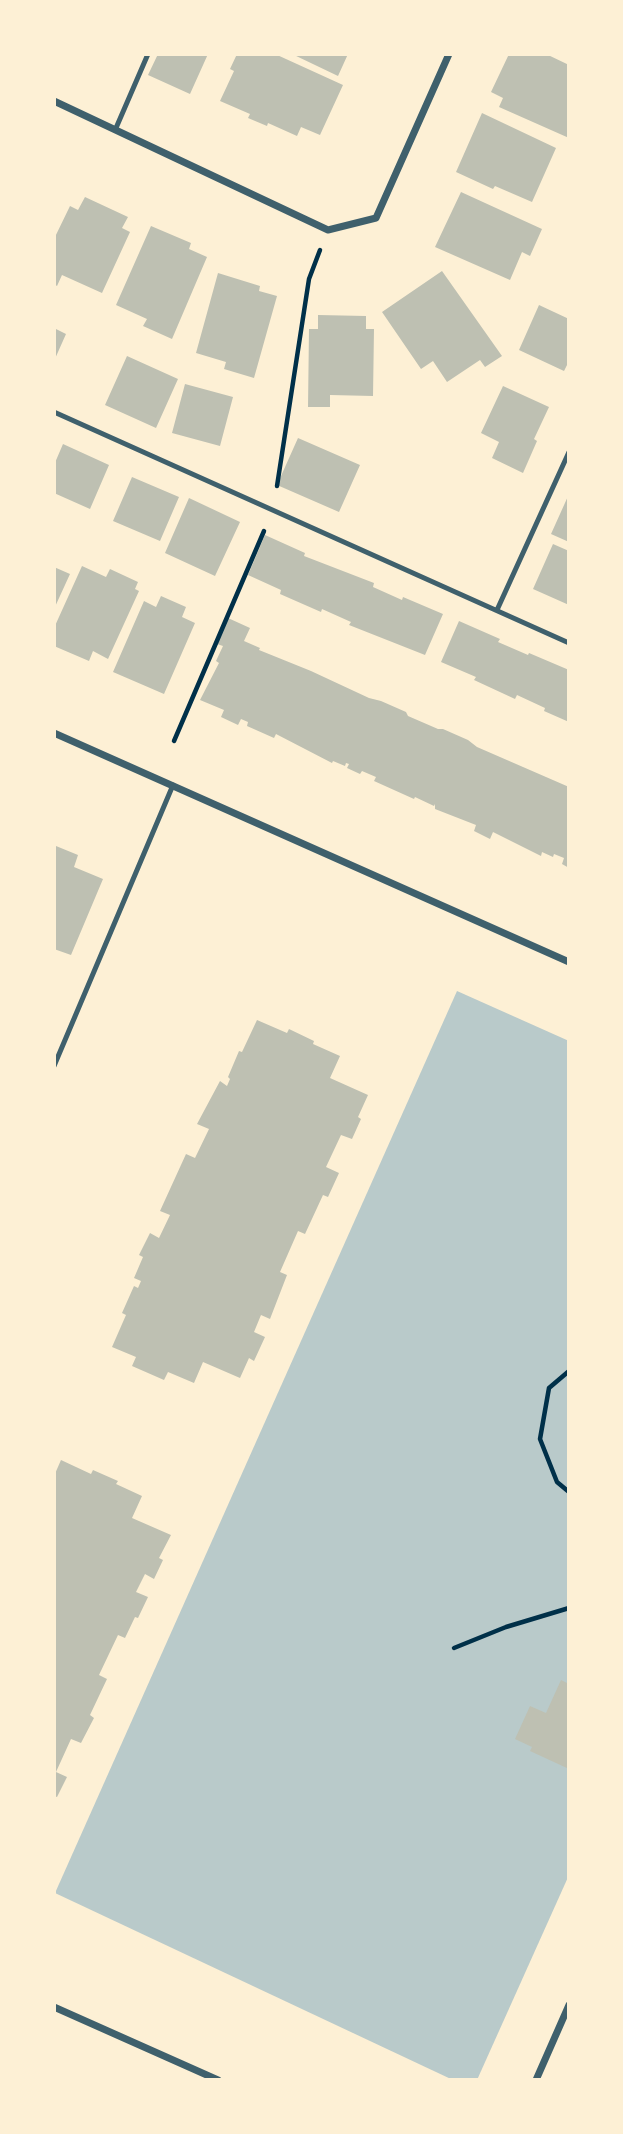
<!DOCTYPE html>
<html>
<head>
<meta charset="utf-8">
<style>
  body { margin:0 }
  #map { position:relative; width:623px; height:2134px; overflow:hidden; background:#fdf0d5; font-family:"DM Sans",sans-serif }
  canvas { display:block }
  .frame { position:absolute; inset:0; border:56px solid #fdf0d5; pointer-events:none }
</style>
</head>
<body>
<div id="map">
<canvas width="623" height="2134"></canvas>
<div class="frame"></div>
</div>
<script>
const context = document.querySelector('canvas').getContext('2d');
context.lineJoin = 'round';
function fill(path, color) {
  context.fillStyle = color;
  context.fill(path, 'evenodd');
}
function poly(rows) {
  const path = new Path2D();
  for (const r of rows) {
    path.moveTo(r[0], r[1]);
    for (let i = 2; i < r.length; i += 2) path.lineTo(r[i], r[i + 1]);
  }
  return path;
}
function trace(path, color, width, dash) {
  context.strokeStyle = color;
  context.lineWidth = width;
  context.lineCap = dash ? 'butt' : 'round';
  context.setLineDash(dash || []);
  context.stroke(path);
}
fill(poly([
  [457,991,569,1041,569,1875,477,2080,453,2080,55,1893]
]), '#b9caca');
fill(poly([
  [158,54,208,54,190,94,148,75],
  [237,54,275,54,343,85,320,135,301,127,297,136,268,123,267,126,248,118,250,114,220,101,234,71,230,69],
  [292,54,348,54,338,76],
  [509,54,546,54,569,65,569,138,499,107,503,98,491,92],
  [482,113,556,148,532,202,495,186,493,189,456,172],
  [461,192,542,229,530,256,522,252,510,280,435,247],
  [85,197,128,217,122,228,130,232,102,293,62,275,57,286,54,284,54,239,70,206,78,210],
  [151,226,191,243,189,249,207,257,172,339,143,326,147,319,116,305],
  [442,271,502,356,485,367,480,360,447,382,433,361,421,369,382,312],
  [218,273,260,286,259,291,277,296,254,378,224,369,226,362,196,353],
  [539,305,569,319,569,361,564,371,519,350],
  [318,315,366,316,366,329,374,329,373,396,330,395,330,407,308,407,309,329,318,329],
  [54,328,66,334,54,361],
  [127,356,178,379,156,428,105,405],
  [185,384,233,397,220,446,172,433],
  [503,386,549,407,534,439,537,441,523,473,492,458,499,442,481,433],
  [298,438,360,465,339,512,277,485],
  [63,444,109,465,90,509,54,493,54,465],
  [132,477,179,497,160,541,113,521],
  [569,494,569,542,551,534],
  [189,498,240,522,215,576,165,553],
  [265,535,305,553,304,556,374,583,373,587,402,600,403,597,443,614,425,655,349,625,351,622,322,609,321,612,280,594,281,590,248,575],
  [553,544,569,551,569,605,533,589],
  [82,566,106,577,110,569,138,582,135,589,139,591,108,659,93,651,89,661,54,646,54,628],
  [54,567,70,574,54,609],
  [161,596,186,607,182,617,195,623,164,694,113,672,144,601,156,607],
  [228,618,250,628,244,641,260,648,259,650,311,671,369,698,381,701,406,712,408,716,438,729,443,729,468,740,477,747,569,787,569,868,562,864,564,858,554,854,553,857,542,852,541,856,493,832,490,839,474,831,476,825,435,809,435,804,434,806,415,797,414,799,374,781,376,777,362,771,360,774,347,768,349,764,346,763,345,766,333,761,332,763,276,734,274,738,247,726,248,722,241,719,238,725,221,717,224,710,200,700,219,663,216,661,223,646,217,644],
  [459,621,500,639,498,642,528,655,529,653,569,670,569,722,544,711,545,708,517,695,515,699,474,680,476,677,441,662],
  [56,846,78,855,74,867,103,879,71,955,54,949,54,850],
  [257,1020,287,1033,289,1029,314,1041,313,1044,340,1056,330,1078,368,1095,358,1117,361,1119,352,1139,341,1135,326,1167,339,1173,328,1197,323,1195,305,1234,298,1231,280,1272,287,1275,270,1319,261,1315,254,1332,265,1337,254,1361,249,1358,240,1378,203,1362,194,1383,168,1372,164,1380,132,1366,136,1357,112,1347,126,1315,122,1313,134,1286,138,1288,141,1281,134,1278,143,1257,139,1255,150,1233,159,1238,170,1215,160,1211,186,1154,195,1158,209,1129,197,1124,220,1081,227,1086,230,1079,228,1077,239,1051,242,1052],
  [61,1460,91,1474,93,1470,118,1481,116,1484,142,1496,132,1518,171,1535,159,1558,163,1560,154,1579,145,1574,136,1592,148,1597,138,1618,135,1617,125,1638,118,1635,99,1675,107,1679,90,1715,94,1718,81,1743,71,1739,56,1772,67,1777,57,1797,54,1796,54,1476],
  [561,1680,569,1684,569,1769,530,1751,532,1747,515,1739,530,1706,546,1713]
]), '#bec0b2');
trace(poly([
  [277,486,309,279,320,250],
  [174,741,264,531],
  [569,1371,549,1388,540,1439,557,1482,569,1492],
  [454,1648,506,1627,569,1608]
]), '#003049', 4.5);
trace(poly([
  [116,128,148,54],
  [54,412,569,643],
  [497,610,569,452],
  [54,1066,173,785]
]), '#3f606c', 5);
trace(poly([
  [54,101,328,230,376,218,449,54],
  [54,733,569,962],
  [54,2007,218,2080],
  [536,2080,569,2005]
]), '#3f606c', 7);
</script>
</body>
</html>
